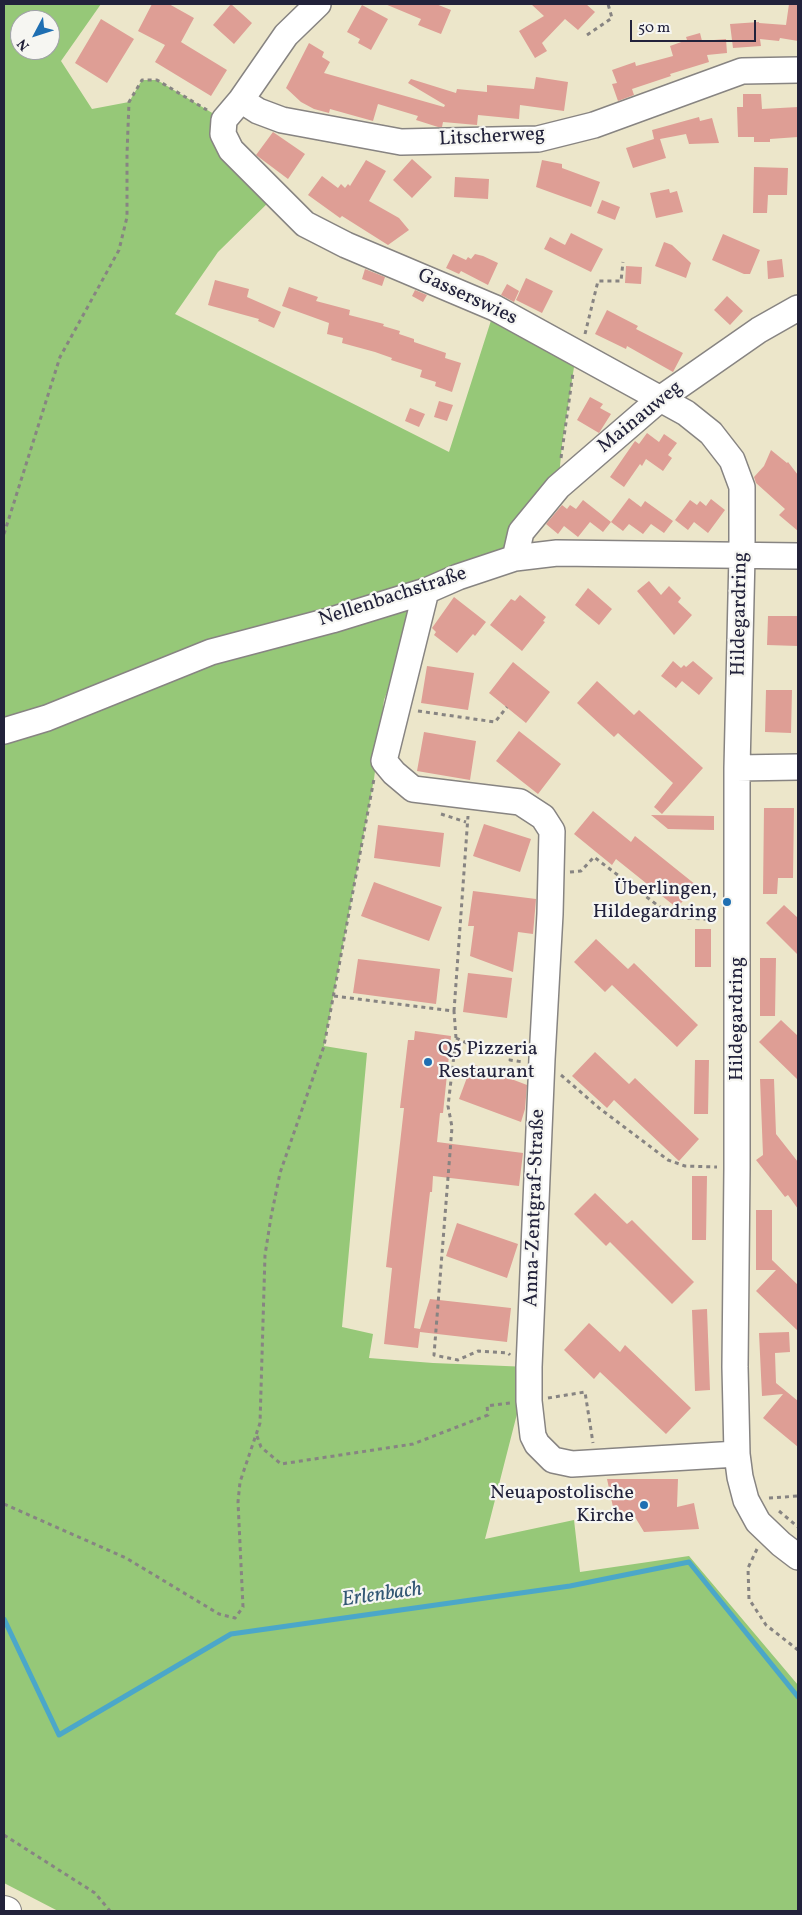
<!DOCTYPE html>
<html>
<head>
<meta charset="utf-8">
<style>
  body { margin:0 }
  #map { position:relative; width:802px; height:1915px; overflow:hidden; background:#ece6ca; font-family:Vollkorn,serif }
  canvas { display:block }
  .frame { position:absolute; inset:0; border:5px solid #22223b; pointer-events:none }
  .north { position:absolute; left:10px; top:10px; width:50px; height:50px; box-sizing:border-box; background:#f6f6f2; border:1px solid #a1a1a9; border-radius:50%; rotate:230deg; font-size:14px; font-weight:700; line-height:20px; text-align:center; color:#22223b }
  .north::after { content:''; display:block; margin:auto; width:18px; height:22px; background:#1f6fb2; clip-path:polygon(50% 0,100% 100%,50% 72%,0 100%) }
  .scale { position:absolute; left:630px; top:20px; width:126px; height:22px; box-sizing:border-box; border:2px solid #22223b; border-top:0; padding-left:6px; font-size:15px; line-height:18px; white-space:nowrap; color:#22223b; -webkit-text-stroke:4px #f6f6f2; paint-order:stroke }
</style>
</head>
<body>
<div id="map">
<canvas width="802" height="1915"></canvas>
<div class="frame"></div>
<div class="north">N</div>
<div class="scale">50 m</div>
</div>
<script>
const context = document.querySelector('canvas').getContext('2d');
context.lineJoin = 'round';
function fill(path, color) {
  context.fillStyle = color;
  context.fill(path, 'evenodd');
}
function poly(rows) {
  const path = new Path2D();
  for (const r of rows) {
    path.moveTo(r[0], r[1]);
    for (let i = 2; i < r.length; i += 2) path.lineTo(r[i], r[i + 1]);
  }
  return path;
}
function trace(path, color, width, dash) {
  context.strokeStyle = color;
  context.lineWidth = width;
  context.lineCap = dash ? 'butt' : 'round';
  context.setLineDash(dash || []);
  context.stroke(path);
}
function drawText(font, color, halo, rows, align = 'center') {
  context.font = font + ' Vollkorn,serif';
  context.lineWidth = 4.5;
  context.setLineDash([]);
  context.textBaseline = 'middle';
  context.strokeStyle = halo;
  context.fillStyle = color;
  for (const [text, x, y, turn = 0] of rows) {
    context.save();
    context.translate(x, y);
    context.rotate((+turn || 0) * Math.PI / 180);
    context.textAlign = isNaN(turn) ? turn : align;
    if (halo) context.strokeText(text, 0, 0);
    context.fillText(text, 0, 0);
    context.restore();
  }
}
fill(poly([
  [4,4,101,4,61,61,92,109,129,102,142,80,157,80,224,120,276,195,218,252,175,314,449,452,495,308,576,354,562,445,558,487,515,558,426,591,384,700,374,779,324,1046,367,1053,342,1327,373,1334,369,1358,433,1363,529,1367,485,1539,574,1520,580,1572,689,1556,798,1685,798,1911,58,1911,4,1883],
  [20,20,50,20,50,50,20,50]
]), '#96c878');
trace(poly([
  [4,1619,59,1735,231,1634,570,1586,689,1562,798,1697]
]), '#4ba7c9', 5);
fill(poly([
  [152,4,169,4,194,18,181,42,227,70,211,96,155,62,165,45,138,31],
  [231,4,252,23,234,44,213,25],
  [385,4,436,4,451,10,441,34,418,25,421,19],
  [531,4,586,4,595,12,578,30,565,19,542,43,547,51,535,58,519,31,544,16],
  [789,4,798,4,798,41,780,38,779,41,760,39,761,46,733,48,730,24,759,22,759,23,786,25],
  [362,5,388,19,371,50,358,43,360,39,347,32],
  [101,19,134,39,107,83,75,63],
  [700,33,702,41,726,39,727,53,707,55,709,62,670,74,671,76,632,89,634,95,618,101,612,84,617,83,612,70,635,62,636,66,673,56,670,46,687,40,686,37],
  [309,43,324,52,322,57,330,62,324,73,444,107,445,105,408,83,411,79,456,93,457,89,487,92,487,85,534,89,536,77,568,82,564,111,520,105,519,119,478,115,477,125,443,122,442,127,438,127,416,120,418,116,378,104,373,121,330,109,329,113,314,109,301,102,286,88],
  [743,94,761,94,762,109,798,107,798,137,770,139,770,142,754,142,754,137,738,137,737,107,743,107],
  [699,117,700,121,712,118,719,143,689,144,686,134,660,139,666,158,633,168,626,148,654,139,652,130],
  [273,132,305,154,288,179,256,155],
  [412,159,432,177,412,198,393,180],
  [366,160,386,171,369,201,399,218,409,230,388,245,342,216,340,218,308,195,322,176,338,188,341,184,345,188,348,184,350,186],
  [542,160,562,164,562,168,600,182,591,207,536,187],
  [754,167,788,168,787,195,768,195,767,213,753,213],
  [455,177,489,179,488,199,454,197],
  [669,189,670,193,677,191,683,212,656,218,650,193],
  [602,200,620,207,615,220,597,213],
  [571,233,603,249,591,272,544,249,550,237,565,245],
  [723,234,760,250,750,274,744,274,712,260],
  [664,242,672,245,691,263,686,278,655,266],
  [453,254,466,260,468,257,471,259,475,254,483,256,498,263,488,285,461,271,459,274,446,268],
  [782,259,784,277,768,279,767,261],
  [626,266,642,267,641,284,625,283],
  [365,269,385,277,382,286,362,279],
  [526,278,553,291,542,313,516,300],
  [215,280,249,289,247,297,281,312,274,328,258,321,259,319,208,305],
  [507,284,519,291,514,302,501,295],
  [289,287,318,297,316,301,350,310,349,315,384,324,383,326,400,331,399,334,414,339,414,342,446,353,445,358,461,363,452,392,435,386,436,382,420,377,422,370,391,360,392,358,375,352,342,343,343,338,327,334,329,323,282,306],
  [415,290,427,295,423,302,412,296],
  [727,296,743,311,730,325,714,310],
  [607,310,638,326,636,329,683,353,673,372,627,346,626,349,595,334],
  [590,397,603,404,600,408,611,414,599,433,577,420],
  [439,401,453,405,447,421,434,417],
  [410,408,425,414,419,427,405,421],
  [647,433,659,442,664,434,677,443,668,455,672,458,663,471,646,459,642,466,640,464,624,487,610,477,635,441,639,444],
  [771,450,787,463,788,462,798,475,798,531,779,515,785,509,756,483,754,477,764,466],
  [629,498,641,507,645,501,673,521,664,533,651,524,643,534,629,524,623,531,611,522,603,532,590,522,578,537,564,526,558,534,546,524,562,505,567,509,570,505,576,509,583,500,611,522],
  [711,499,725,510,708,533,694,522,688,530,675,520,690,500,697,505,700,501,706,506],
  [649,581,661,595,669,586,681,598,678,602,692,615,674,635,637,591],
  [588,588,612,609,599,625,575,605],
  [520,595,546,617,543,621,545,622,522,651,490,625,511,599,515,601],
  [454,597,486,622,475,636,473,634,457,653,434,635,436,632,432,628],
  [768,616,798,616,798,646,767,645],
  [673,661,681,668,684,665,686,667,693,661,713,678,699,695,682,681,676,688,661,676],
  [513,662,550,692,526,723,489,693],
  [427,666,474,673,468,710,421,703],
  [597,681,634,715,639,710,703,768,662,814,654,807,673,783,618,733,614,737,577,703],
  [766,690,792,690,791,733,765,732],
  [519,731,561,764,538,794,496,761],
  [424,732,476,741,470,780,417,771],
  [764,808,794,808,793,878,778,878,777,894,763,894],
  [593,811,631,842,635,836,696,885,677,908,616,859,612,865,574,834],
  [651,815,714,816,714,830,668,829],
  [484,824,531,839,520,872,473,856],
  [378,825,444,833,440,867,374,858],
  [374,882,442,907,429,941,361,916],
  [473,891,536,899,533,934,518,932,513,972,470,956,474,926,468,926],
  [784,905,798,918,798,955,766,923],
  [695,929,711,929,711,967,695,967],
  [596,939,628,969,634,963,698,1025,677,1047,612,985,605,992,574,962],
  [760,958,776,958,775,1016,760,1016],
  [358,959,440,969,436,1004,353,993],
  [468,973,512,978,507,1018,463,1012],
  [781,1020,798,1036,798,1080,759,1042],
  [415,1031,451,1036,443,1113,440,1113,437,1142,523,1153,519,1186,433,1176,432,1192,430,1192,414,1328,420,1329,430,1299,511,1308,507,1342,420,1332,418,1348,384,1344,392,1268,386,1267,404,1108,400,1108,408,1040,414,1040],
  [595,1052,629,1084,635,1078,699,1139,679,1161,614,1100,607,1108,572,1076],
  [695,1060,709,1060,708,1114,694,1114],
  [472,1064,527,1085,525,1109,521,1122,459,1099],
  [760,1079,774,1079,776,1134,798,1162,798,1209,788,1195,785,1197,756,1160,763,1155],
  [692,1176,707,1176,706,1240,692,1240],
  [595,1193,627,1224,632,1220,694,1282,672,1304,610,1242,606,1246,574,1214],
  [756,1210,772,1210,772,1260,798,1285,798,1331,756,1291,776,1270,756,1270],
  [457,1223,518,1244,507,1278,446,1256],
  [707,1309,710,1390,695,1391,692,1310],
  [589,1323,620,1352,625,1345,691,1408,666,1434,600,1372,594,1379,564,1350],
  [789,1332,790,1352,775,1353,776,1383,798,1401,798,1447,763,1418,783,1394,762,1396,759,1333],
  [607,1479,678,1479,677,1507,694,1503,699,1529,644,1532,635,1517,616,1521]
]), '#de9e95');
const minor = poly([
  [318,4,286,35,241,100,224,120,223,134,231,150,305,224,346,245,495,308,686,413,711,433,732,460,742,487,742,555,737,768,737,1168,735,1367,737,1454,740,1477,746,1500,758,1522,781,1544,798,1557],
  [241,100,258,111,282,120,401,142,538,139,594,125,742,71,798,70],
  [515,558,521,532,558,487,660,399,759,330,798,308],
  [426,591,384,761,394,773,413,789,520,802,543,817,552,831,550,914,542,1059,529,1367,529,1401,533,1436,537,1444,553,1460,572,1464,737,1454],
  [4,731,47,718,211,652,332,620,426,591,458,577,515,558,557,553,798,556],
  [737,768,798,767]
]);
const major = poly([
  [4,1910,7,1911]
]);
trace(minor, '#878482', 28);
trace(major, '#878482', 30);
trace(poly([
  [587,35,612,18,608,4],
  [585,334,598,281,621,281,623,262],
  [561,458,573,373],
  [4,534,60,357,119,250,127,217,127,154,129,102,142,80,157,80,207,110],
  [418,711,495,722,507,707],
  [441,814,466,822],
  [570,872,581,871,594,857,673,917,718,920],
  [334,996,454,1011,456,1038,448,1106,452,1127,434,1355,458,1360,478,1351,508,1353,510,1355],
  [454,1011,468,816],
  [456,1038,482,1050,512,1054,510,1060,523,1062],
  [561,1075,599,1108,668,1160,685,1166,717,1167],
  [548,1398,585,1392,593,1443],
  [257,1436,261,1447,281,1464,413,1444,488,1415,487,1406,510,1403],
  [769,1498,798,1496],
  [4,1504,126,1558,219,1614,235,1618,243,1607,238,1502,240,1482,260,1423,265,1255,271,1217,280,1173,324,1046,374,779],
  [779,1511,798,1527],
  [757,1549,748,1568,749,1599,766,1625,798,1650],
  [4,1835,95,1893,110,1911]
]), '#878482', 3, [4, 4]);
trace(minor, '#fff', 25);
trace(major, '#fff', 28);
for (const [x, y, r, color] of [
  [727,902,5,"#1f6fb2"],
  [428,1062,5,"#1f6fb2"],
  [644,1505,5,"#1f6fb2"]
]) {
  const dot = new Path2D();
  dot.arc(x, y, r, 0, 2 * Math.PI);
  context.fillStyle = color;
  context.fill(dot);
  trace(dot, '#f6f6f2', 2);
}
drawText('20px', '#22223b', '#f6f6f2', [
  ["Litscherweg",492,138,-3],
  ["Gasserswies",467,298,25],
  ["Mainauweg",641,418,-39],
  ["Nellenbachstraße",393,598,-18],
  ["Hildegardring",741,614,-89],
  ["Hildegardring",738,1019,-90],
  ["Anna-Zentgraf-Straße",536,1208,-88]
]);
drawText('20px', '#22223b', '#f6f6f2', [
  ["Überlingen,",717,890],
  ["Hildegardring",717,913],
  ["Q5 Pizzeria",438,1050,"left"],
  ["Restaurant",438,1073,"left"],
  ["Neuapostolische",634,1494],
  ["Kirche",634,1517]
], 'right');
drawText('italic 21px', '#325774', '#f6f6f2', [
  ["Erlenbach",382,1596,-8]
]);
</script>
</body>
</html>
